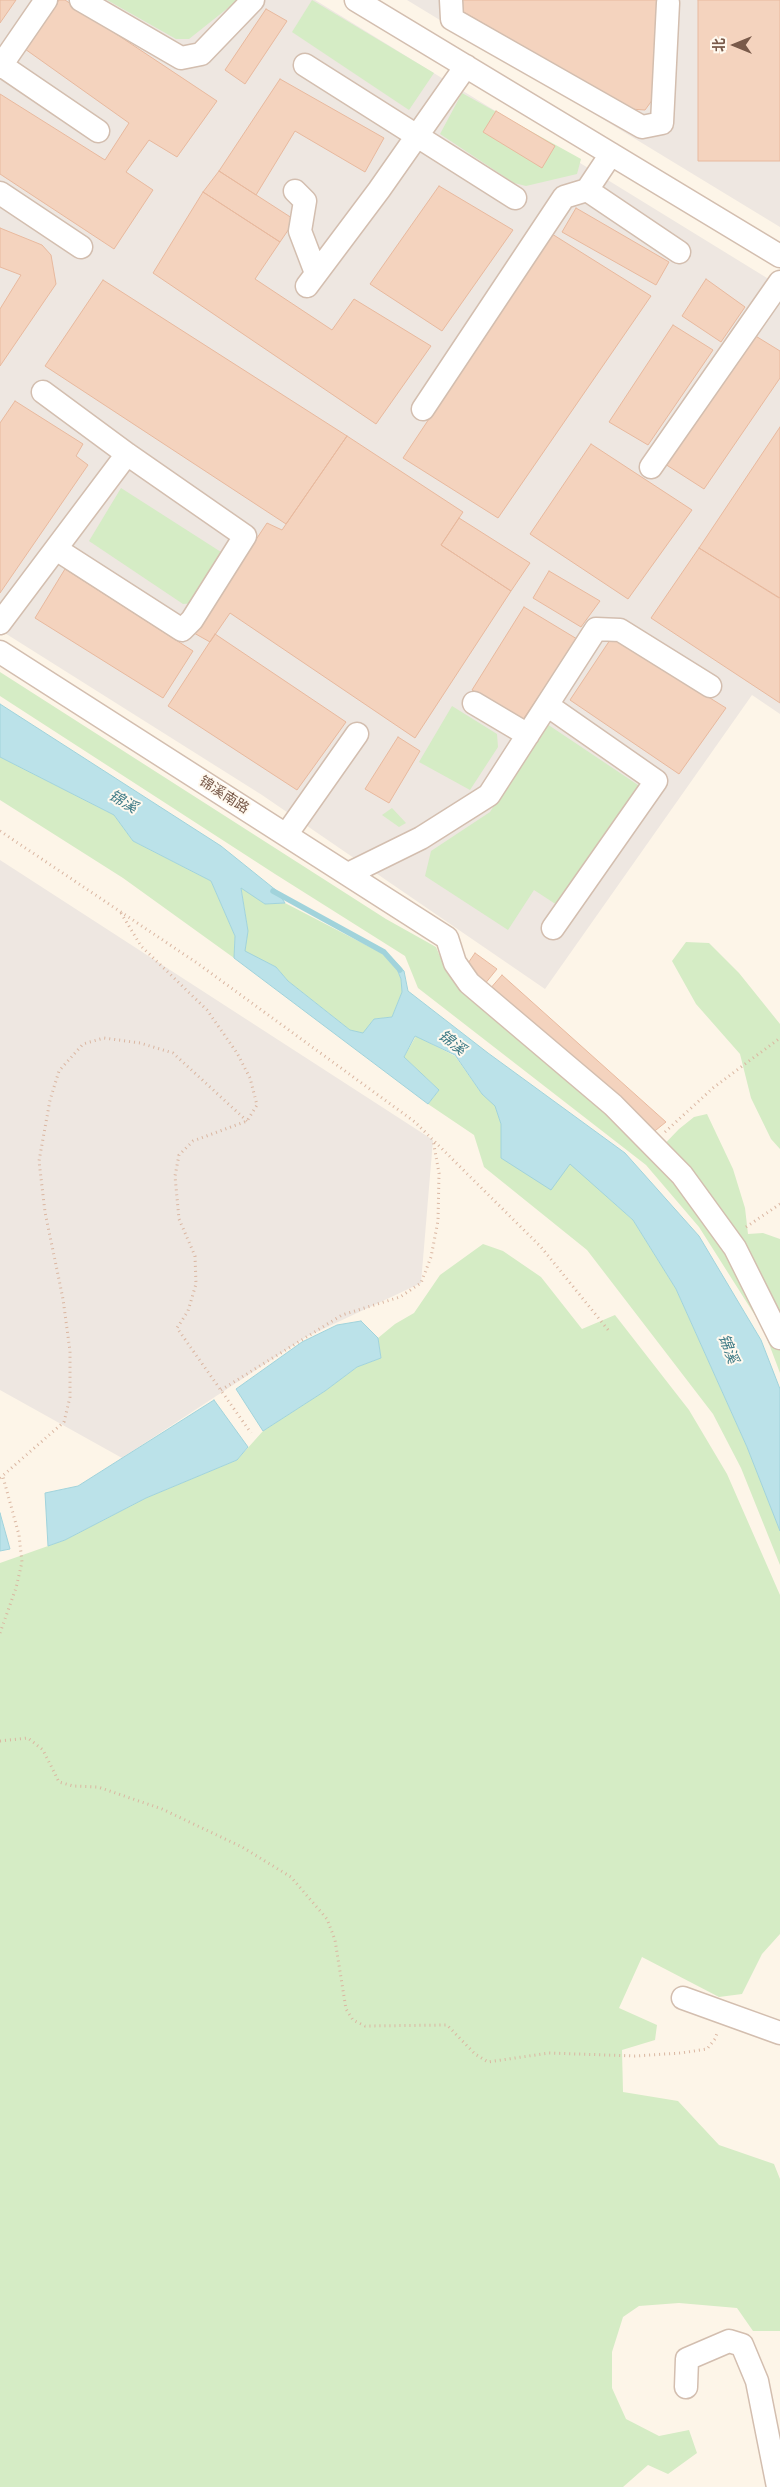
<!DOCTYPE html>
<html>
<head>
<meta charset="utf-8">
<style>
  body { margin:0 }
  #map { position:relative; width:780px; height:2487px; overflow:hidden; background:#fdf5e8; font-family:Figtree,"Noto Sans SC",sans-serif }
  canvas { display:block }
  .north { position:absolute; left:710px; top:20px; width:50px; height:50px; -webkit-text-stroke:4px #fff9ef; paint-order:stroke; rotate:270deg; font-size:14px; font-weight:700; line-height:20px; text-align:center; color:#795a4a }
  .north::after { content:''; display:block; margin:auto; width:18px; height:22px; background:#795a4a; clip-path:polygon(50% 0,100% 100%,50% 72%,0 100%) }
</style>
</head>
<body>
<div id="map">
<canvas width="780" height="2487"></canvas>
<div class="north">北</div>
</div>
<script>
const context = document.querySelector('canvas').getContext('2d');
context.lineJoin = 'round';
function fill(path, color) {
  context.fillStyle = color;
  context.fill(path, 'evenodd');
}
function poly(rows) {
  const path = new Path2D();
  for (const r of rows) {
    path.moveTo(r[0], r[1]);
    for (let i = 2; i < r.length; i += 2) path.lineTo(r[i], r[i + 1]);
  }
  return path;
}
function trace(path, color, width, dash) {
  context.strokeStyle = color;
  context.lineWidth = width;
  context.lineCap = dash ? 'butt' : 'round';
  context.setLineDash(dash || []);
  context.stroke(path);
}
function drawText(font, color, halo, rows, align = 'center') {
  context.font = font + ' Figtree,"Noto Sans SC",sans-serif';
  context.lineWidth = 4;
  context.setLineDash([]);
  context.textBaseline = 'middle';
  context.strokeStyle = halo;
  context.fillStyle = color;
  for (const [text, x, y, turn = 0] of rows) {
    context.save();
    context.translate(x, y);
    context.rotate((+turn || 0) * Math.PI / 180);
    context.textAlign = isNaN(turn) ? turn : align;
    if (halo) context.strokeText(text, 0, 0);
    context.fillText(text, 0, 0);
    context.restore();
  }
}
fill(poly([
  [0,0,315,0,780,286,780,714,752,695,545,989,262,795,0,630],
  [407,0,780,0,780,227],
  [0,860,433,1140,421,1283,306,1337,122,1458,0,1390]
]), '#eee7e1');
fill(poly([
  [107,0,238,0,189,39,176,39],
  [312,0,434,73,409,110,292,32],
  [462,93,581,159,577,174,526,186,514,183,440,134],
  [121,488,221,552,195,603,183,604,89,541],
  [0,672,386,919,436,947,447,973,655,1154,679,1129,694,1117,707,1114,733,1169,745,1208,748,1234,763,1233,780,1239,780,1373,763,1328,699,1227,646,1165,418,988,405,956,275,874,0,696],
  [452,706,497,734,498,747,470,790,419,762],
  [547,724,641,787,557,905,534,890,508,930,425,876,431,851,490,812],
  [0,757,114,815,133,841,211,881,235,936,234,958,123,878,0,800],
  [392,808,406,823,399,827,382,815],
  [241,887,265,904,285,903,393,959,401,979,402,992,392,1017,374,1019,363,1034,350,1030,288,981,276,967,244,952,248,931],
  [686,942,709,943,739,973,780,1024,780,1149,771,1139,751,1098,740,1054,696,1004,672,961],
  [416,1036,455,1056,482,1094,495,1105,501,1124,501,1158,570,1163,633,1220,676,1289,747,1447,780,1531,780,1565,741,1468,713,1414,587,1250,484,1167,474,1135,428,1104,439,1090,404,1057],
  [483,1244,503,1251,541,1277,582,1329,615,1315,689,1410,727,1474,780,1595,780,1934,762,1954,742,1994,719,1997,642,1957,619,2008,657,2025,655,2040,622,2050,623,2092,678,2101,719,2145,774,2164,780,2179,780,2331,753,2331,737,2308,679,2303,639,2306,623,2317,612,2352,612,2388,626,2419,659,2436,689,2430,697,2453,668,2474,648,2465,623,2487,0,2487,0,1563,65,1540,146,1498,237,1460,263,1431,325,1391,357,1367,381,1358,378,1338,395,1324,414,1313,440,1275]
]), '#d5ecc5');
const water = poly([
  [0,704,221,846,277,891,285,903,265,904,241,888,248,931,245,951,276,967,288,981,350,1030,363,1033,374,1019,392,1017,402,992,401,979,393,959,404,971,408,991,488,1053,625,1153,699,1236,761,1340,780,1389,780,1531,747,1447,676,1289,633,1220,570,1164,551,1190,501,1158,501,1124,495,1106,482,1094,455,1055,415,1036,404,1057,439,1090,428,1104,234,958,235,936,211,881,133,841,114,815,0,757,0,704],
  [361,1321,378,1338,381,1358,357,1367,325,1391,263,1431,236,1389,302,1342,337,1325,361,1321],
  [214,1400,248,1447,237,1460,146,1498,65,1540,48,1546,45,1493,78,1486,214,1400],
  [0,1513,10,1549,0,1551,0,1513]
]);
fill(water, '#bbe2e9');
trace(water, '#a1d3db', 1);
trace(poly([
  [273,891,384,952,400,970]
]), '#a1d3db', 5.5);
const building = poly([
  [0,0,16,0,0,23,0,0],
  [59,0,65,0,217,101,177,157,149,140,126,172,153,190,114,249,0,174,0,94,105,160,129,123,25,49,59,0],
  [462,0,657,0,653,99,645,110,630,109,462,11,462,0],
  [698,0,780,0,780,161,698,161,698,0],
  [266,9,287,21,245,84,225,70,266,9],
  [280,79,384,138,365,172,295,131,256,195,219,171,280,79],
  [496,111,555,146,542,168,483,132,496,111],
  [219,171,295,220,280,242,203,192,219,171],
  [439,186,513,230,442,331,370,284,439,186],
  [203,192,280,242,255,279,332,330,354,299,431,346,376,424,153,273,203,192],
  [576,208,669,262,656,285,562,232,576,208],
  [0,228,42,245,51,255,56,284,0,366,0,309,21,275,0,267,0,228],
  [552,234,651,296,498,518,403,458,552,234],
  [706,279,745,307,721,342,682,316,706,279],
  [103,280,347,436,286,524,45,366,103,280],
  [673,325,713,350,648,445,609,422,673,325],
  [754,335,780,351,780,378,704,489,665,464,754,335],
  [15,401,83,444,76,456,88,465,0,593,0,423,15,401],
  [780,427,780,597,779,598,699,548,780,427],
  [347,436,463,512,441,545,511,591,415,738,230,613,210,642,194,633,267,523,282,530,347,436],
  [591,444,692,510,628,599,530,534,591,444],
  [459,518,530,563,511,591,441,545,459,518],
  [699,548,780,598,780,703,651,618,699,548],
  [65,569,193,651,163,698,35,618,65,569],
  [549,571,600,601,581,627,533,598,549,571],
  [524,607,577,639,522,721,472,690,524,607],
  [215,634,346,722,297,790,168,706,215,634],
  [612,637,726,708,679,774,570,700,612,637],
  [398,737,420,751,389,803,365,789,398,737],
  [475,953,497,969,484,985,464,969,475,953],
  [502,975,666,1122,651,1134,489,990,502,975]
]);
fill(building, '#f4d3be');
trace(building, '#e8b99e', 1);
const minor = poly([
  [81,0,181,58,201,54,253,0],
  [356,0,780,256],
  [451,0,452,19,642,127,662,123,668,3],
  [1,65,98,131],
  [305,65,515,198],
  [0,67,46,0],
  [587,190,679,252],
  [295,191,305,201,300,231,316,273],
  [0,193,81,247],
  [307,286,379,190,466,66],
  [43,392,127,454,245,536,192,620,182,630,56,549],
  [423,409,564,197,587,190,611,154],
  [651,467,780,282],
  [0,623,127,454],
  [0,652,447,938,455,963,469,983,613,1105,682,1175,735,1248,780,1338],
  [474,703,528,735],
  [547,705,656,781,553,928],
  [286,835,357,734],
  [348,874,421,838,489,795,596,629,620,630,710,686],
  [683,1998,780,2033],
  [686,2387,687,2359,729,2341,742,2345,757,2381,778,2487]
]);
trace(minor, '#d3beaf', 25);
trace(poly([
  [0,831,197,963,415,1122,541,1247,609,1331],
  [121,913,141,946,207,1010,237,1053,250,1078,257,1105,247,1121,193,1141,179,1155,175,1176,179,1219,195,1256,196,1284,188,1311,177,1328,251,1433],
  [665,1132,713,1088,780,1038],
  [746,1227,780,1204],
  [221,1390,342,1315,400,1297,421,1283,431,1257,438,1221,439,1173,433,1140],
  [0,1478,64,1422,70,1397,70,1351,63,1299,45,1212,39,1161,50,1100,59,1071,83,1044,104,1038,140,1043,173,1053,247,1121],
  [0,1633,16,1588,22,1562,19,1535,3,1477],
  [0,1741,28,1738,43,1750,59,1782,73,1786,98,1787,162,1809,242,1847,291,1877,327,1919,335,1940,346,2009,353,2020,365,2026,447,2025,475,2054,488,2062,549,2053,635,2056,681,2053,707,2049,715,2039,718,2031]
]), '#dab6a1', 3, [1, 4]);
trace(minor, '#fff', 22);
drawText('14px', '#795a4a', '#fff9ef', [
  ["锦溪南路",224,795,33]
]);
drawText('italic 15px', '#3f7b86', '#fff9ef', [
  ["锦溪",123,802,30],
  ["锦溪",452,1043,38],
  ["锦溪",728,1349,69]
]);
</script>
</body>
</html>
